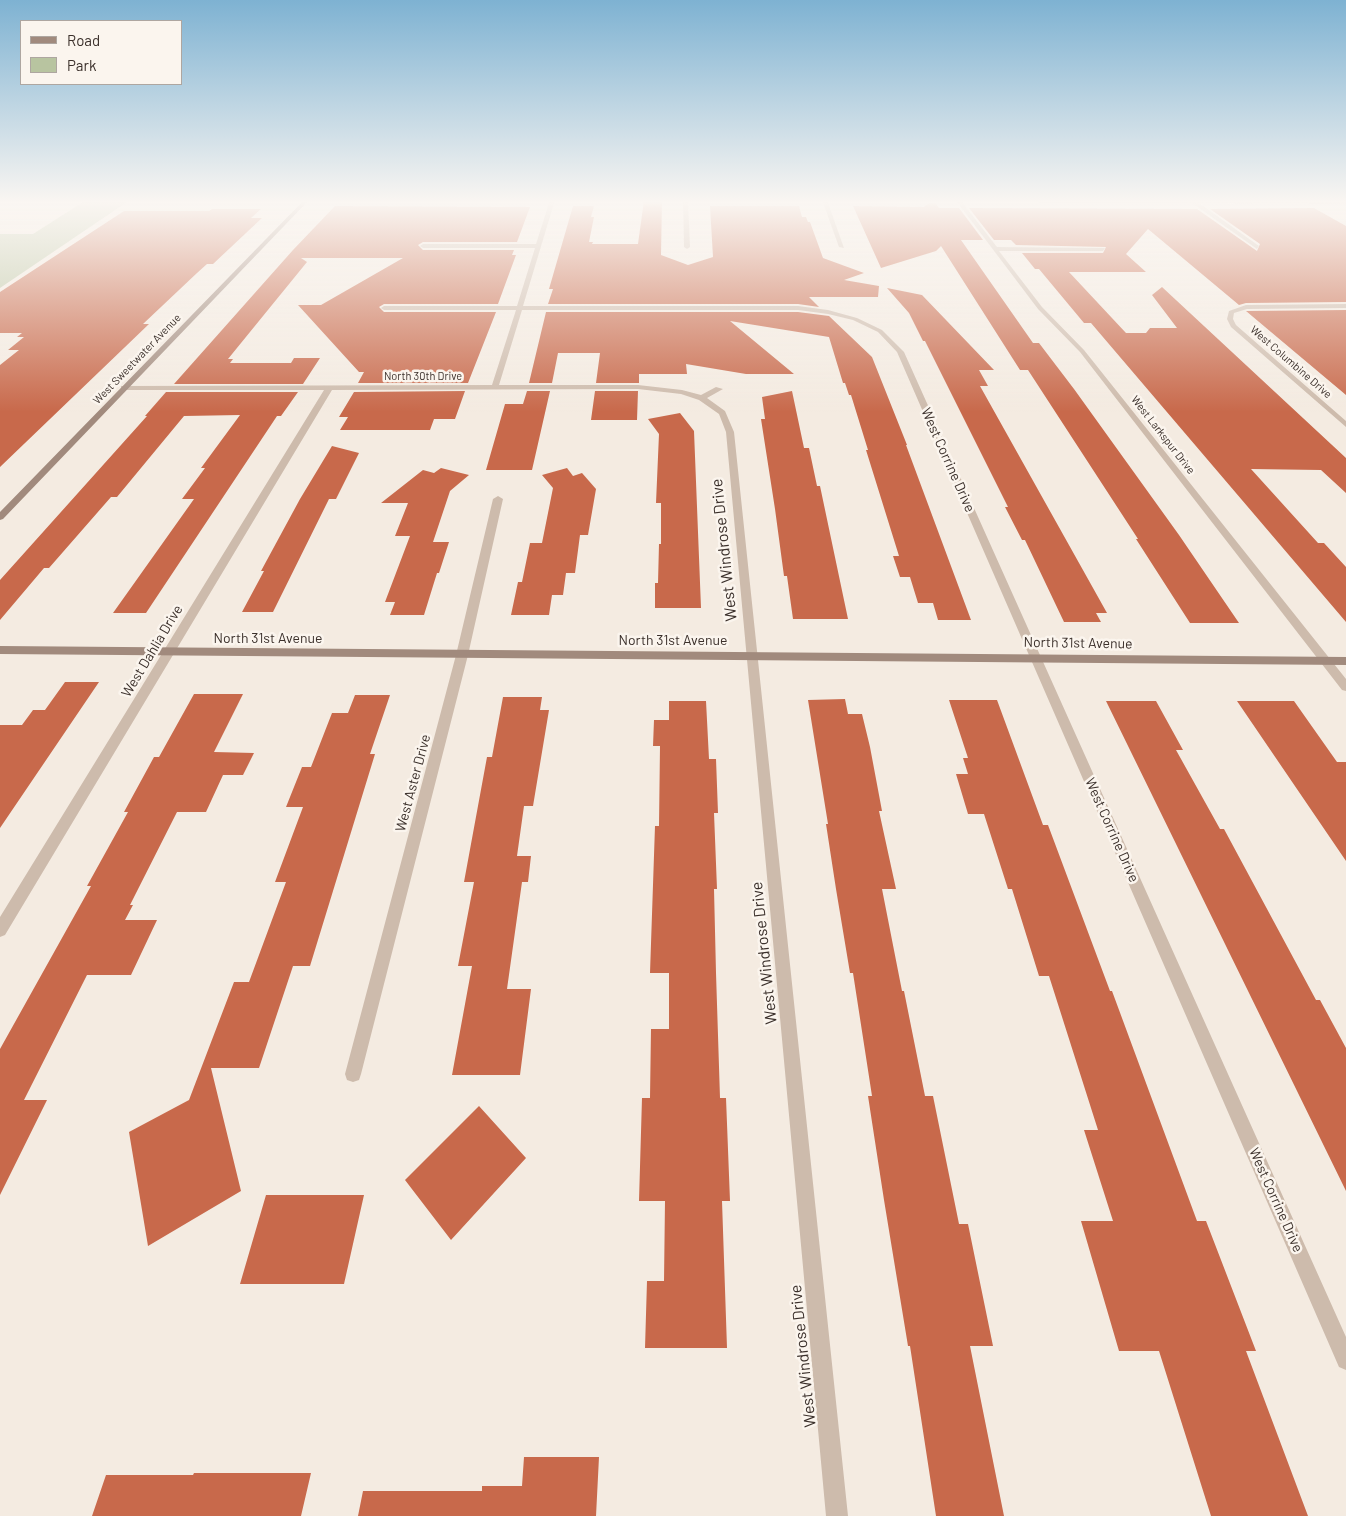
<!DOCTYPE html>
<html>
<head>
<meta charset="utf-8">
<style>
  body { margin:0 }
  #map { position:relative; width:1346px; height:1516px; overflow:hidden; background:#f4ebe1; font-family:Barlow,sans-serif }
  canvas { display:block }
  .legend { position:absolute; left:20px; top:20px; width:162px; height:65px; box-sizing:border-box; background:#fbf5ee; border:1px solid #aea6a0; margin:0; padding:6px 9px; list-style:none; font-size:15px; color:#3b302b }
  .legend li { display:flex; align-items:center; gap:10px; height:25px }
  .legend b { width:25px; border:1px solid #aea6a0 }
</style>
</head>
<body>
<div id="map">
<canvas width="1346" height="1516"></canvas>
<ul class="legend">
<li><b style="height:6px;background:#a18a7d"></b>Road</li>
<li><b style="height:14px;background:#b8c4a0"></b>Park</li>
</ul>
</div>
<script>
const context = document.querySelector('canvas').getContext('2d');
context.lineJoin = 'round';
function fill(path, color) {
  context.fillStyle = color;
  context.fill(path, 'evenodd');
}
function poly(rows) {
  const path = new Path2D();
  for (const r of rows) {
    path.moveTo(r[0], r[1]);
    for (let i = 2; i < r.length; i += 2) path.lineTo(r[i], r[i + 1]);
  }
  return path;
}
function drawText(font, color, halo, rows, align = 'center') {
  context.font = font + ' Barlow,sans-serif';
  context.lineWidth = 5;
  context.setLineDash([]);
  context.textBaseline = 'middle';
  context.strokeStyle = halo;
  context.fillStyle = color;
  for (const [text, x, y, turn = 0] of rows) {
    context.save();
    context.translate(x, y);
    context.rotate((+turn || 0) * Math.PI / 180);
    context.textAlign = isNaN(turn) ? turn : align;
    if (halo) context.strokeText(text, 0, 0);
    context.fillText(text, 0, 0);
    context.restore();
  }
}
fill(poly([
  [86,200,127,202,0,288,0,234,33,234]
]), '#b8c4a0');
fill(poly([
  [644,200,662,200,661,255,688,265,713,257,710,206,799,206,802,217,806,217,808,222,810,222,823,258,864,273,844,280,879,286,878,297,809,297,819,307,798,304,548,304,553,289,549,289,573,206,594,206,591,217,594,217,589,242,593,242,592,244,638,244],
  [929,203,935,203,939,208,959,208,983,240,961,240,1033,343,1039,343,1074,389,1179,535,1239,623,1190,623,1136,539,1138,539,1028,370,1020,370,941,246,936,251,881,268,853,206,924,207],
  [335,206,530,207,517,242,423,242,418,245,423,250,514,250,512,255,516,255,498,304,384,304,379,307,384,312,496,312,468,383,358,383,364,372,359,372,298,305,321,305,403,258,301,258,307,262,228,359,233,359,230,363,291,363,294,358,320,358,303,384,174,384,293,250],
  [969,208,1197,209,1257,251,1260,244,1210,209,1314,208,1346,226,1346,302,1246,303,1239,305,1148,229,1126,254,1146,272,1069,272,1126,333,1146,333,1150,328,1177,328,1152,295,1162,287,1346,458,1346,493,1321,470,1251,469,1318,543,1324,543,1346,567,1346,622,1091,323,1084,323,1039,269,1035,269,1022,253,1103,253,1106,247,1016,245,1011,240,994,240],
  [212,209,261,209,251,218,262,218,213,264,207,264,197,273,143,324,149,324,0,467,0,365,19,350,8,350,24,337,17,337,22,333,0,333,0,292,124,211,209,211],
  [887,288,922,295,994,370,979,370,988,386,980,386,1107,613,1096,613,1101,622,1064,622,1025,540,1022,540,1005,507,1008,507,925,341,923,341,909,313],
  [1346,310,1346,395,1246,311,1247,311],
  [546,312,798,312,829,316,872,357,907,445,906,445,971,620,938,620,933,603,918,603,910,577,900,577,893,556,899,556,866,450,868,450,851,395,849,395,845,383,843,383,829,337,730,321,794,374,746,374,686,364,687,374,639,374,639,383,596,383,600,353,558,353,552,383,529,383],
  [465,391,455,419,434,419,430,430,340,430,348,417,339,417,354,392],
  [527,391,550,391,532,470,486,470,505,404,523,404],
  [595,391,638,391,637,420,591,420],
  [792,391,804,448,809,448,817,486,820,486,848,619,793,619,787,576,784,576,775,509,761,419,765,419,762,397],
  [166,392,298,392,281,416,277,416,146,613,113,613,194,499,182,499,205,468,201,468,240,415,184,416,117,497,111,497,49,568,44,568,0,620,0,580,147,416,145,416],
  [680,413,694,431,701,608,655,608,655,583,658,583,659,544,661,544,661,503,656,503,659,434,648,419],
  [332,446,359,453,336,499,329,499,273,612,242,612,264,571,261,571,300,499],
  [441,468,469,475,450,491,433,542,449,542,439,573,437,573,424,615,390,615,395,602,385,602,410,536,395,536,408,503,381,503,423,470,434,473],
  [567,468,573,476,582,473,596,489,588,535,580,535,575,573,566,573,563,595,552,595,549,615,511,615,518,582,522,582,530,543,542,543,553,488,542,475],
  [65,682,99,682,0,828,0,725,22,725,33,710,45,710],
  [194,694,243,694,214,752,254,753,243,775,223,775,206,812,177,812,130,905,133,905,125,920,157,920,131,975,87,975,24,1100,47,1100,0,1195,0,1049,91,886,87,886,128,812,124,812,154,757,159,757],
  [355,695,390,695,370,754,375,754,310,966,293,966,259,1068,211,1068,241,1191,148,1246,129,1132,189,1100,234,982,249,982,286,882,275,882,303,807,286,807,302,767,311,767,332,713,348,713],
  [503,697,542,697,540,710,549,710,533,806,524,806,517,856,531,856,528,882,522,882,507,989,531,989,520,1075,452,1075,472,966,458,966,474,882,464,882,487,757,492,757],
  [845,699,848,714,862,714,870,747,882,811,879,811,896,889,882,889,902,991,904,991,925,1096,933,1096,959,1224,968,1224,993,1346,970,1346,1004,1516,936,1516,910,1346,908,1346,884,1200,868,1096,872,1096,853,973,850,973,836,889,826,824,828,824,808,700],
  [949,700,997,700,1043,825,1048,825,1110,991,1112,991,1197,1221,1206,1221,1256,1351,1246,1351,1308,1516,1211,1516,1159,1351,1119,1351,1081,1221,1113,1221,1084,1130,1098,1130,1049,976,1039,976,1012,889,1008,889,984,814,968,814,956,774,968,774,963,758,968,758],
  [669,701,706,701,709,759,716,759,718,813,714,813,717,889,714,889,716,973,720,1098,726,1098,730,1201,722,1201,727,1348,645,1348,647,1281,664,1281,665,1201,639,1201,642,1098,650,1098,651,1029,669,1029,669,973,650,973,655,826,659,826,660,746,653,746,654,720,669,720],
  [1106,701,1156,701,1183,750,1176,750,1220,829,1224,829,1316,1000,1320,1000,1346,1048,1346,1191],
  [1237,701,1294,701,1337,762,1346,762,1346,861],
  [479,1106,526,1158,451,1240,405,1180],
  [266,1195,364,1195,344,1284,240,1284],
  [524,1457,599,1457,596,1516,358,1516,363,1491,482,1491,482,1486,522,1486],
  [194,1473,311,1473,301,1516,92,1516,106,1475,193,1475]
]), '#c8694b');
fill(poly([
  [550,200,555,200,523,306,798,306,828,310,857,318,882,330,904,352,1346,1337,1346,1370,1339,1367,897,352,878,332,853,320,828,314,798,310,522,310,499,385,638,385,682,390,701,395,716,387,723,389,707,398,725,411,734,432,848,1516,826,1516,726,432,719,414,699,400,681,394,638,389,332,390,5,935,0,937,0,917,324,390,121,390,121,386,492,385,516,310,384,310,381,308,384,306,517,306,535,248,423,248,420,246,423,244,536,244,550,200],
  [683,200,688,200,690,247,687,249,684,247,683,200],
  [822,200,827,200,844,248,839,247,822,200],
  [862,200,1346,200,1346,204,1199,203,1259,246,1257,249,1192,203,962,202,997,247,1105,248,1103,251,999,251,1042,307,1084,350,1346,679,1346,691,1342,690,1080,352,1038,309,957,202,862,200],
  [1346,304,1346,308,1247,309,1234,313,1233,319,1236,325,1346,421,1346,427,1231,327,1227,319,1229,311,1246,305,1346,304],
  [498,496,503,499,468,655,361,1074,359,1080,353,1082,347,1080,345,1074,456,655,493,499,498,496]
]), '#cdbbac');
fill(poly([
  [304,200,309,200,3,519,0,520,0,512,304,200],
  [0,646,1346,657,1346,665,0,654,0,646]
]), '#a18a7d');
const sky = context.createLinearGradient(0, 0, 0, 412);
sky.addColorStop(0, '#7eb2d2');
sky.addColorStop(0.49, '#faf6f2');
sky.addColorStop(1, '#faf6f200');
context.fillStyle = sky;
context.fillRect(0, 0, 1346, 412);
drawText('11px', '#3b302b', '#fbf5ee', [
  ["West Sweetwater Avenue",137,359,-46],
  ["West Columbine Drive",1291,362,41],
  ["North 30th Drive",423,376],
  ["West Larkspur Drive",1163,435,52]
]);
drawText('14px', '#3b302b', '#fbf5ee', [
  ["West Corrine Drive",948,460,66],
  ["North 31st Avenue",268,638],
  ["North 31st Avenue",673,640],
  ["North 31st Avenue",1078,643,1],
  ["West Dahlia Drive",152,651,-59],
  ["West Aster Drive",413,783,-75],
  ["West Corrine Drive",1112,830,66],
  ["West Corrine Drive",1276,1200,66]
]);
drawText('16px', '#3b302b', '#fbf5ee', [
  ["West Windrose Drive",724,550,-96],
  ["West Windrose Drive",764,953,-96],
  ["West Windrose Drive",803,1356,-96]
]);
</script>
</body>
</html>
